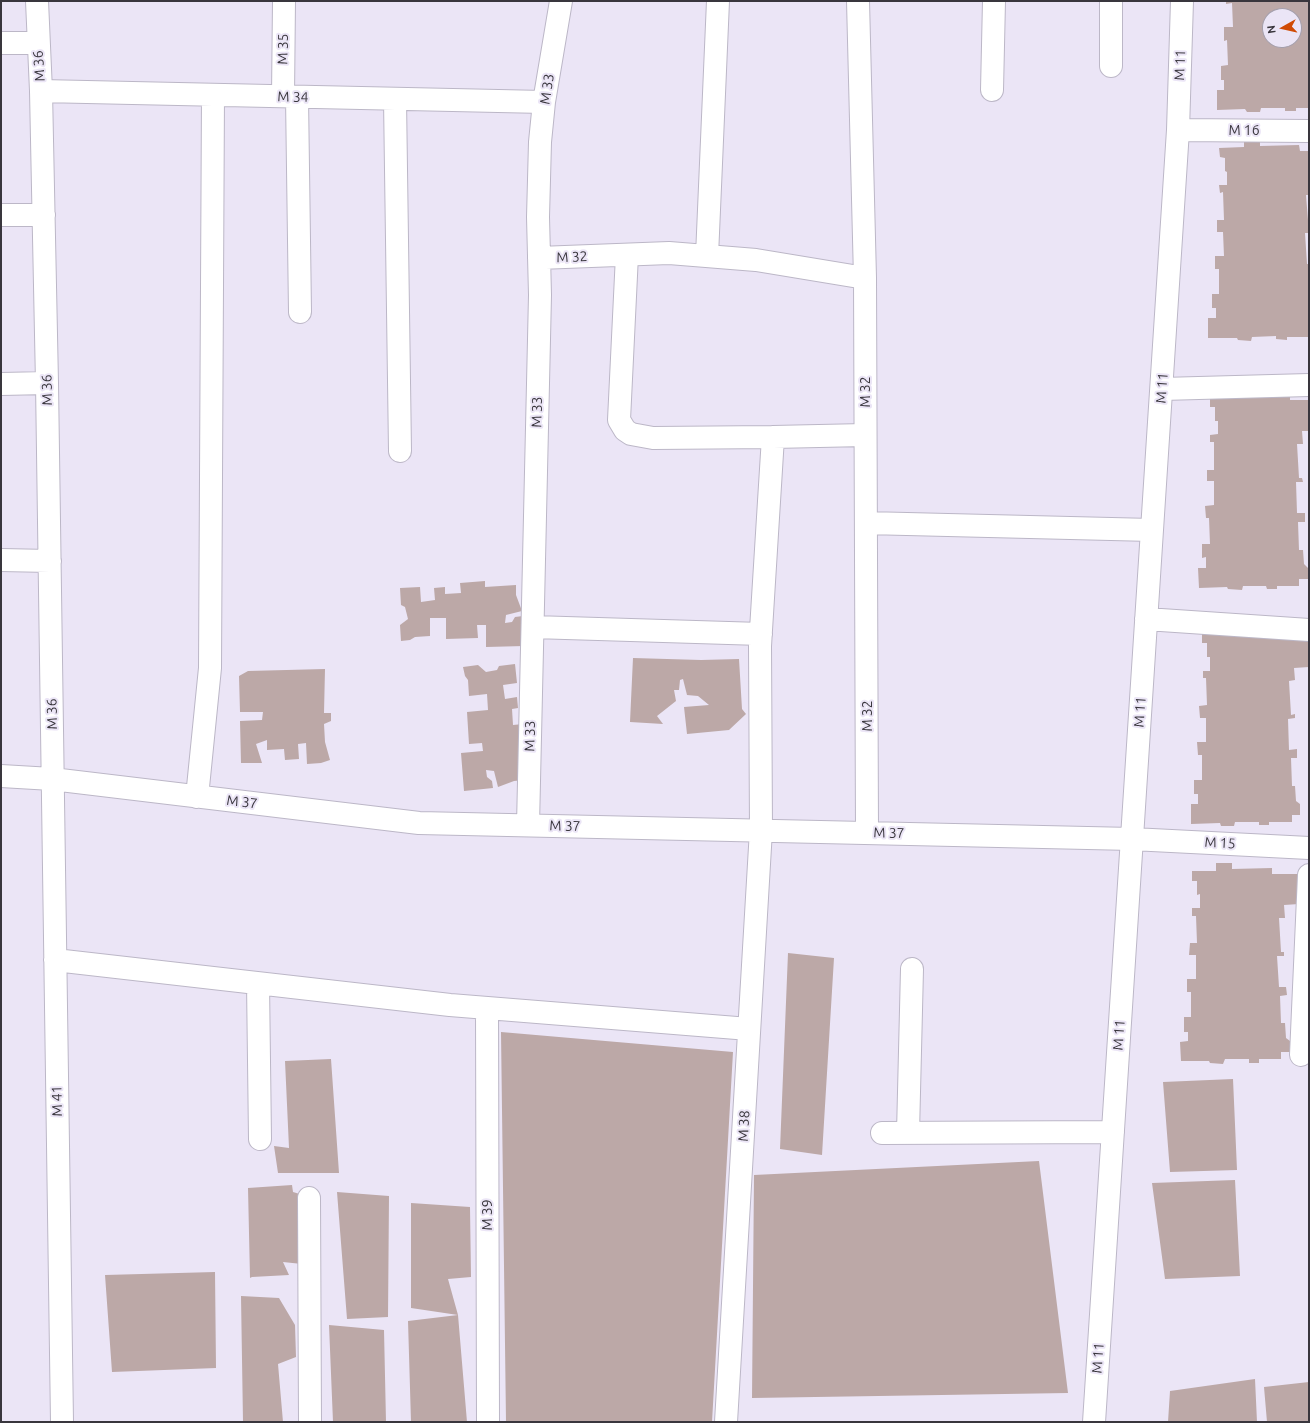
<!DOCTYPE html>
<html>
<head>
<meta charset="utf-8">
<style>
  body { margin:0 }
  #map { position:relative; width:1310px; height:1423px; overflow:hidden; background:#ebe5f6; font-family:Ubuntu,sans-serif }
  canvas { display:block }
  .frame { position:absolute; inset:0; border:2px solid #39363d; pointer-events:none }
  .north { position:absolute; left:1262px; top:8px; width:40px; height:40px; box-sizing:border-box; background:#ebe5f6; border:1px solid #a49fac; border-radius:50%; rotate:262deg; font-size:11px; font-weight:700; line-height:16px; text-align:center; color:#39363d }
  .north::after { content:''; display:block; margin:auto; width:14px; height:18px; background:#d04b05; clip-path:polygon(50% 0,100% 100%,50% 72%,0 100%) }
</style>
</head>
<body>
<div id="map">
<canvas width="1310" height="1423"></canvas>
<div class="frame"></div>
<div class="north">N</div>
</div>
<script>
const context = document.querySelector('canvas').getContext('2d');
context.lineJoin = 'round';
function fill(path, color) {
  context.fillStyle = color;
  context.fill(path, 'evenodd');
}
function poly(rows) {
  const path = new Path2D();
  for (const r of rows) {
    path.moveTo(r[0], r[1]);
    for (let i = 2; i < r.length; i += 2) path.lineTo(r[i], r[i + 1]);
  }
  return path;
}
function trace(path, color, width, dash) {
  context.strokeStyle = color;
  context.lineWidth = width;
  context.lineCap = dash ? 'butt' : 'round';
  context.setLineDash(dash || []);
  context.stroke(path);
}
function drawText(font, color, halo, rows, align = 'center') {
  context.font = font + ' Ubuntu,sans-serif';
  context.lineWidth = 4;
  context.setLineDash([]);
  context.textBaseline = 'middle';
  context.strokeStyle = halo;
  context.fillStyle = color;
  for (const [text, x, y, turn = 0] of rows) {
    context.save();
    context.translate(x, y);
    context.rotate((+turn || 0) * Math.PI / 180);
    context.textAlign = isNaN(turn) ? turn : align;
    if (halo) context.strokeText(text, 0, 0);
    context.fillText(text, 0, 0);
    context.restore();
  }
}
fill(poly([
  [1226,1,1309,1,1309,108,1296,108,1296,111,1285,111,1285,108,1261,108,1260,112,1247,112,1245,109,1217,110,1217,90,1224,90,1224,80,1221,80,1221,66,1228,65,1227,40,1224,41,1224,27,1233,27,1232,3,1226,4],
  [1270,16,1294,16,1294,40,1270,40],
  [1244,139,1260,139,1260,146,1299,145,1300,151,1309,151,1309,195,1306,195,1309,233,1305,233,1307,264,1309,264,1309,337,1287,337,1287,340,1276,339,1276,336,1252,337,1251,341,1238,340,1237,338,1208,338,1208,318,1216,318,1216,308,1212,308,1212,294,1219,294,1219,269,1215,269,1215,256,1224,256,1223,232,1217,232,1217,220,1224,220,1223,192,1220,193,1219,185,1227,185,1227,172,1225,171,1225,158,1220,157,1219,148,1244,147],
  [1290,395,1290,400,1309,400,1309,431,1302,431,1303,444,1297,444,1299,478,1302,478,1303,482,1296,482,1297,513,1305,513,1305,522,1298,522,1299,550,1303,550,1304,564,1308,568,1308,579,1299,579,1299,586,1277,586,1277,589,1267,589,1266,586,1243,586,1242,590,1228,589,1227,587,1199,588,1198,568,1206,568,1206,557,1202,558,1202,544,1210,544,1209,518,1206,518,1205,506,1214,505,1214,481,1207,481,1207,470,1214,470,1214,442,1210,442,1210,435,1218,434,1218,421,1215,421,1215,407,1210,407,1210,397],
  [485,581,485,587,516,585,516,595,522,611,506,615,505,623,512,622,515,617,523,616,524,646,486,647,486,625,477,625,478,638,446,639,446,618,430,618,430,636,415,637,410,640,401,641,400,625,408,619,405,607,401,605,400,588,420,587,421,602,435,600,434,588,445,587,445,594,461,593,460,583],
  [1202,633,1309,636,1309,667,1294,668,1295,680,1289,681,1291,715,1295,714,1295,718,1288,719,1289,750,1297,749,1297,758,1291,758,1292,786,1295,786,1296,801,1300,804,1300,815,1292,815,1292,822,1269,822,1269,825,1259,825,1259,822,1235,822,1234,826,1221,826,1220,823,1191,824,1191,804,1198,804,1198,794,1194,794,1194,780,1202,780,1202,755,1198,755,1197,742,1206,742,1206,718,1200,718,1199,706,1207,705,1206,678,1203,678,1203,671,1210,671,1210,657,1207,657,1207,643,1202,643],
  [633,658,701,660,739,659,742,709,746,714,729,730,687,734,684,707,709,705,698,696,687,695,683,679,680,680,679,690,674,690,676,701,657,716,663,724,630,722],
  [515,664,517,683,503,685,505,699,517,697,518,708,512,709,513,725,523,724,524,780,514,781,498,787,494,771,486,770,487,777,492,781,493,788,464,791,461,753,483,751,482,743,469,744,467,712,488,710,487,694,469,696,468,680,465,676,463,667,478,665,486,672,497,670,499,666],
  [325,669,324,713,331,713,331,721,324,724,325,742,330,760,321,763,307,764,306,743,298,744,299,759,285,760,284,749,267,750,267,740,256,744,262,763,241,763,240,721,262,720,263,712,240,712,239,676,248,671],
  [1216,863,1232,863,1232,869,1272,868,1272,874,1299,874,1299,904,1284,905,1285,918,1279,918,1281,952,1284,952,1284,956,1277,956,1279,987,1286,987,1287,995,1280,996,1281,1023,1285,1023,1286,1038,1290,1041,1290,1052,1281,1052,1281,1059,1259,1059,1259,1063,1249,1063,1249,1059,1225,1059,1223,1064,1210,1063,1209,1061,1181,1061,1180,1042,1188,1041,1188,1032,1184,1032,1184,1017,1191,1017,1191,992,1187,992,1187,979,1196,979,1196,955,1189,955,1190,943,1197,943,1196,916,1192,916,1192,908,1200,908,1200,894,1197,895,1197,881,1192,881,1192,871,1216,871],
  [788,953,834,958,822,1155,780,1149],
  [501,1032,733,1052,712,1422,506,1422],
  [331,1059,339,1173,278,1173,274,1146,289,1148,285,1061],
  [1233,1079,1237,1170,1170,1172,1163,1082],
  [1039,1161,1068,1393,752,1398,754,1175],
  [1235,1180,1240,1276,1165,1279,1152,1183],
  [292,1185,293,1192,303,1195,302,1264,283,1262,289,1275,252,1277,250,1278,248,1188],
  [337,1192,389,1196,388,1317,347,1319],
  [411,1203,470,1207,471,1277,448,1279,458,1315,467,1422,411,1422,408,1321,458,1315,411,1308],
  [215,1272,216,1368,112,1372,105,1275],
  [241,1296,279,1298,295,1325,296,1357,278,1364,283,1422,243,1422],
  [329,1325,384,1330,386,1422,333,1422],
  [1255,1379,1257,1422,1168,1422,1170,1391],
  [1309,1382,1309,1422,1267,1422,1264,1387]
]), '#bca8a7');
const minor = poly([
  [37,1,41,91,47,383,62,1422],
  [858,1,865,278],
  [1,43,38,43],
  [1111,66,1111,1],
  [992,90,994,1],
  [41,91,544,102],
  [283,96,284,1],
  [297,97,300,312],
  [395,99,400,451],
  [1178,130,1309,131],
  [1,215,44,215],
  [627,255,619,420,625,430,631,434,653,438,773,437,760,646,761,830,726,1422],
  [707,256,718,1],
  [539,258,669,253,756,260,865,278,867,833],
  [1,384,47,383],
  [1162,389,1309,385],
  [773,437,865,435],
  [866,523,1152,530],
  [1,560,50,561],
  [1146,619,1309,630],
  [533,627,761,634],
  [1,776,52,779,419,823,1132,839,1309,848],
  [197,797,210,668,213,95],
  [528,825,540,295,538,217,540,142,544,102,561,1],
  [55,960,450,1005,749,1029],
  [258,983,260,1139],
  [487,1008,488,1422],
  [1301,1055,1309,875],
  [882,1133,1113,1132],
  [908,1133,912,969],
  [309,1198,310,1422],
  [1094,1422,1178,130,1182,1]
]);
trace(minor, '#bcb7c7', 24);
trace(minor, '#fff', 22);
drawText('14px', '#39363d', '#ebe5f6', [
  ["M 35",283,49,-89],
  ["M 11",1180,65,-88],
  ["M 36",39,66,-94],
  ["M 33",547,89,-81],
  ["M 34",293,97,1],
  ["M 16",1244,130],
  ["M 32",572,257,-2],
  ["M 11",1162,388,-86],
  ["M 36",47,390,-91],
  ["M 32",865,392,-90],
  ["M 33",537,412,-89],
  ["M 11",1140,712,-86],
  ["M 36",52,714,-91],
  ["M 32",867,716,-90],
  ["M 33",530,736,-89],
  ["M 37",242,802,7],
  ["M 37",565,826,1],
  ["M 37",889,833,1],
  ["M 15",1220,843,3],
  ["M 11",1119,1035,-86],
  ["M 41",57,1101,-91],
  ["M 38",744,1126,-87],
  ["M 39",487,1215,-90],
  ["M 11",1098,1358,-86]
]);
</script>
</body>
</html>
